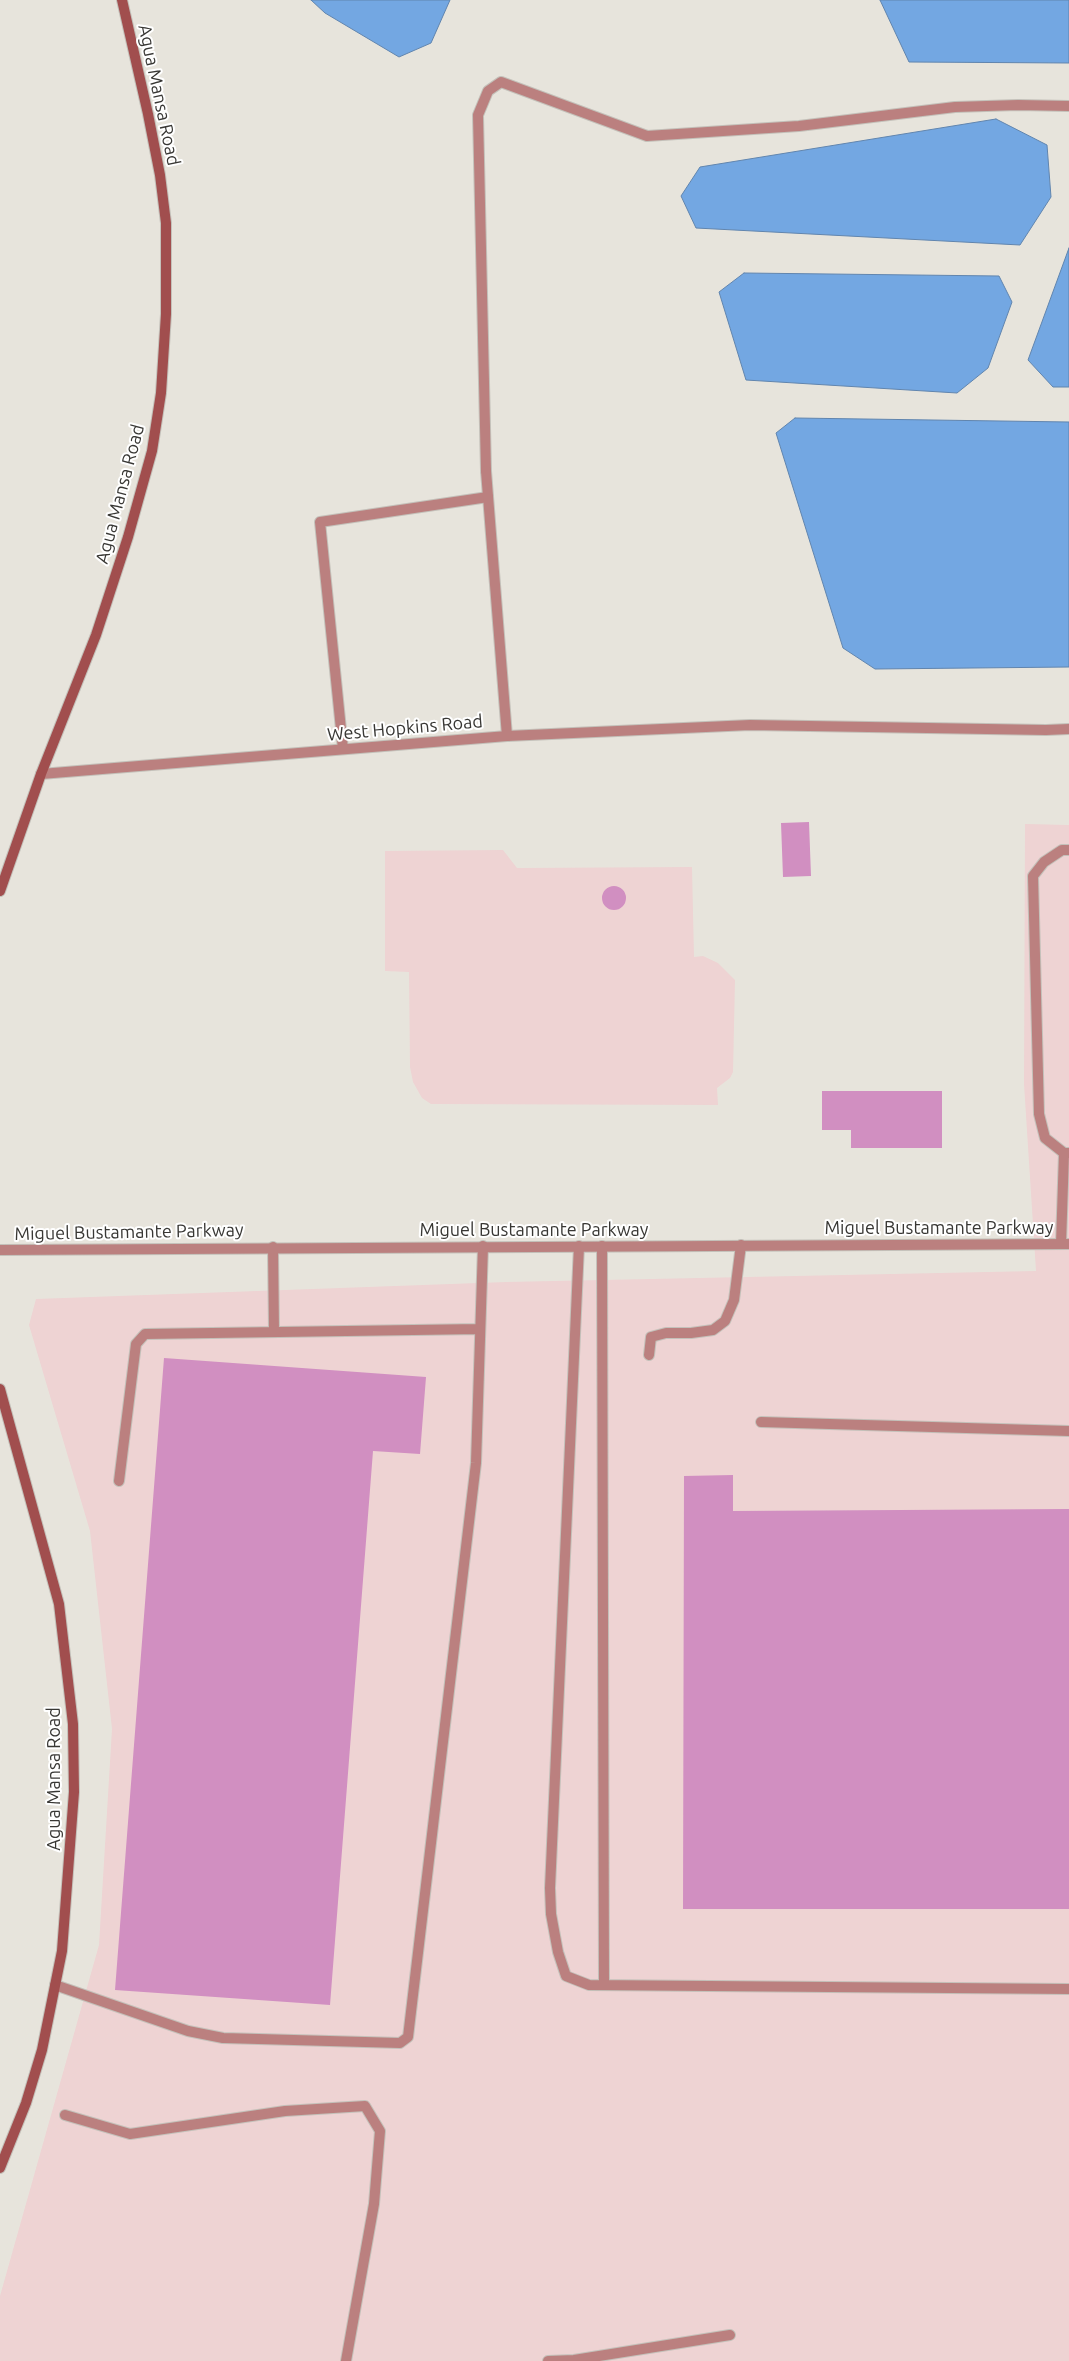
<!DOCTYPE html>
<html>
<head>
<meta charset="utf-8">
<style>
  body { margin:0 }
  canvas { display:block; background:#e7e4dc }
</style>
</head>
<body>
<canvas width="1069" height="2361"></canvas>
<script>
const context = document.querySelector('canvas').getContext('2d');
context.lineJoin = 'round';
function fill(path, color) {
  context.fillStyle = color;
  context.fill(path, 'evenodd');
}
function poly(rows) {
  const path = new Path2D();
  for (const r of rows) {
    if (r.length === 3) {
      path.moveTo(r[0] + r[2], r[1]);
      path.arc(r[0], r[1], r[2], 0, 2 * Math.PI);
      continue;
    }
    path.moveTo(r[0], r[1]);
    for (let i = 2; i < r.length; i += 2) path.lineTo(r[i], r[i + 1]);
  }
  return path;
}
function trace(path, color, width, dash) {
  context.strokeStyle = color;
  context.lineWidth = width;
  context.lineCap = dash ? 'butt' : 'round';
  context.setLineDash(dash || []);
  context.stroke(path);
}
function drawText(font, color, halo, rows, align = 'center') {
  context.font = font + ' Ubuntu,sans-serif';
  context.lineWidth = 4;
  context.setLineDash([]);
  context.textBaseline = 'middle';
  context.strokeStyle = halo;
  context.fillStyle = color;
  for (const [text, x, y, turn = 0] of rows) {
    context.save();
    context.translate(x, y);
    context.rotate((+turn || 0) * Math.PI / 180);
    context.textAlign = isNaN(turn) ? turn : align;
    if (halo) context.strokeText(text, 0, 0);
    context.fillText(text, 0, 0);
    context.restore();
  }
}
fill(poly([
  [1025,824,1069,825,1069,2361,0,2361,0,2296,99,1945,112,1729,90,1531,29,1325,36,1299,506,1282,1036,1271,1024,1084],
  [503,850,517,868,692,867,694,957,703,956,718,963,735,980,733,1072,730,1078,717,1088,718,1105,431,1104,422,1098,413,1082,410,1067,409,972,385,971,385,851]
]), '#eed3d3');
const water = poly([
  [311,0,450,0,431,43,399,57,325,13,311,0],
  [880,0,1069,0,1069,63,909,62,880,0],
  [996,119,1047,145,1051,197,1020,245,696,228,681,196,700,167,996,119],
  [1069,248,1069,387,1053,387,1028,360,1069,248],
  [744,273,999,276,1012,302,988,368,957,393,746,380,719,292,744,273],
  [795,418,1069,422,1069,667,875,669,843,648,776,433,795,418]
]);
fill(water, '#73a7e2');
trace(water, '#6185ae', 1);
fill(poly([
  [809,822,811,876,783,877,781,823],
  [614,898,12],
  [822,1091,942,1091,942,1148,851,1148,851,1130,822,1130],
  [164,1358,426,1377,420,1454,373,1451,330,2005,115,1990],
  [733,1475,733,1511,1069,1509,1069,1909,683,1909,684,1476]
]), '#d18fc1');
const lane = poly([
  [486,471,478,115,488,91,501,82,647,136,799,126,955,107,1018,105,1069,106],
  [507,736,750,725,1046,730,1069,729],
  [343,749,320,522,488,497],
  [1064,1153,1045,1138,1039,1114,1033,876,1044,862,1062,850,1069,850],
  [1061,1244,1064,1153,1069,1153],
  [579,1246,550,1888,551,1914,558,1952,566,1976,589,1985,1069,1989],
  [602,1246,604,1985],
  [273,1247,274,1332],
  [649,1355,651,1337,666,1333,691,1333,713,1330,725,1321,734,1300,741,1245],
  [761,1422,1069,1431],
  [119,1481,136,1344,145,1334,480,1329],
  [55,1985,188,2031,223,2038,400,2043,408,2037,476,1463,483,1246],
  [65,2115,130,2134,285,2111,365,2106,380,2131,374,2204,346,2361],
  [548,2361,574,2360,730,2335]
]);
const street = poly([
  [41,774,507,736,486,471],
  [0,1250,1069,1244]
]);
const secondary = poly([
  [0,891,41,774,96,635,128,537,152,451,161,393,166,314,166,223,160,175,148,114,122,0],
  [0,1389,59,1604,73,1724,74,1792,62,1951,42,2050,26,2103,0,2168]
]);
trace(lane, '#c4c1ba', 12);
trace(street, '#c4c1ba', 12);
trace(secondary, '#c4c1ba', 12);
trace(lane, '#bb807f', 10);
trace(street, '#bb807f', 10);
trace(secondary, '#a14e4e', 10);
drawText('18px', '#383734', '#fff', [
  ["Agua Mansa Road",159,95,78],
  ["Agua Mansa Road",120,494,-75],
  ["West Hopkins Road",405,728,-5],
  ["Miguel Bustamante Parkway",939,1228],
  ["Miguel Bustamante Parkway",534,1230],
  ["Miguel Bustamante Parkway",129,1232,-1],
  ["Agua Mansa Road",54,1779,-90]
]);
</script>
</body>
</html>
